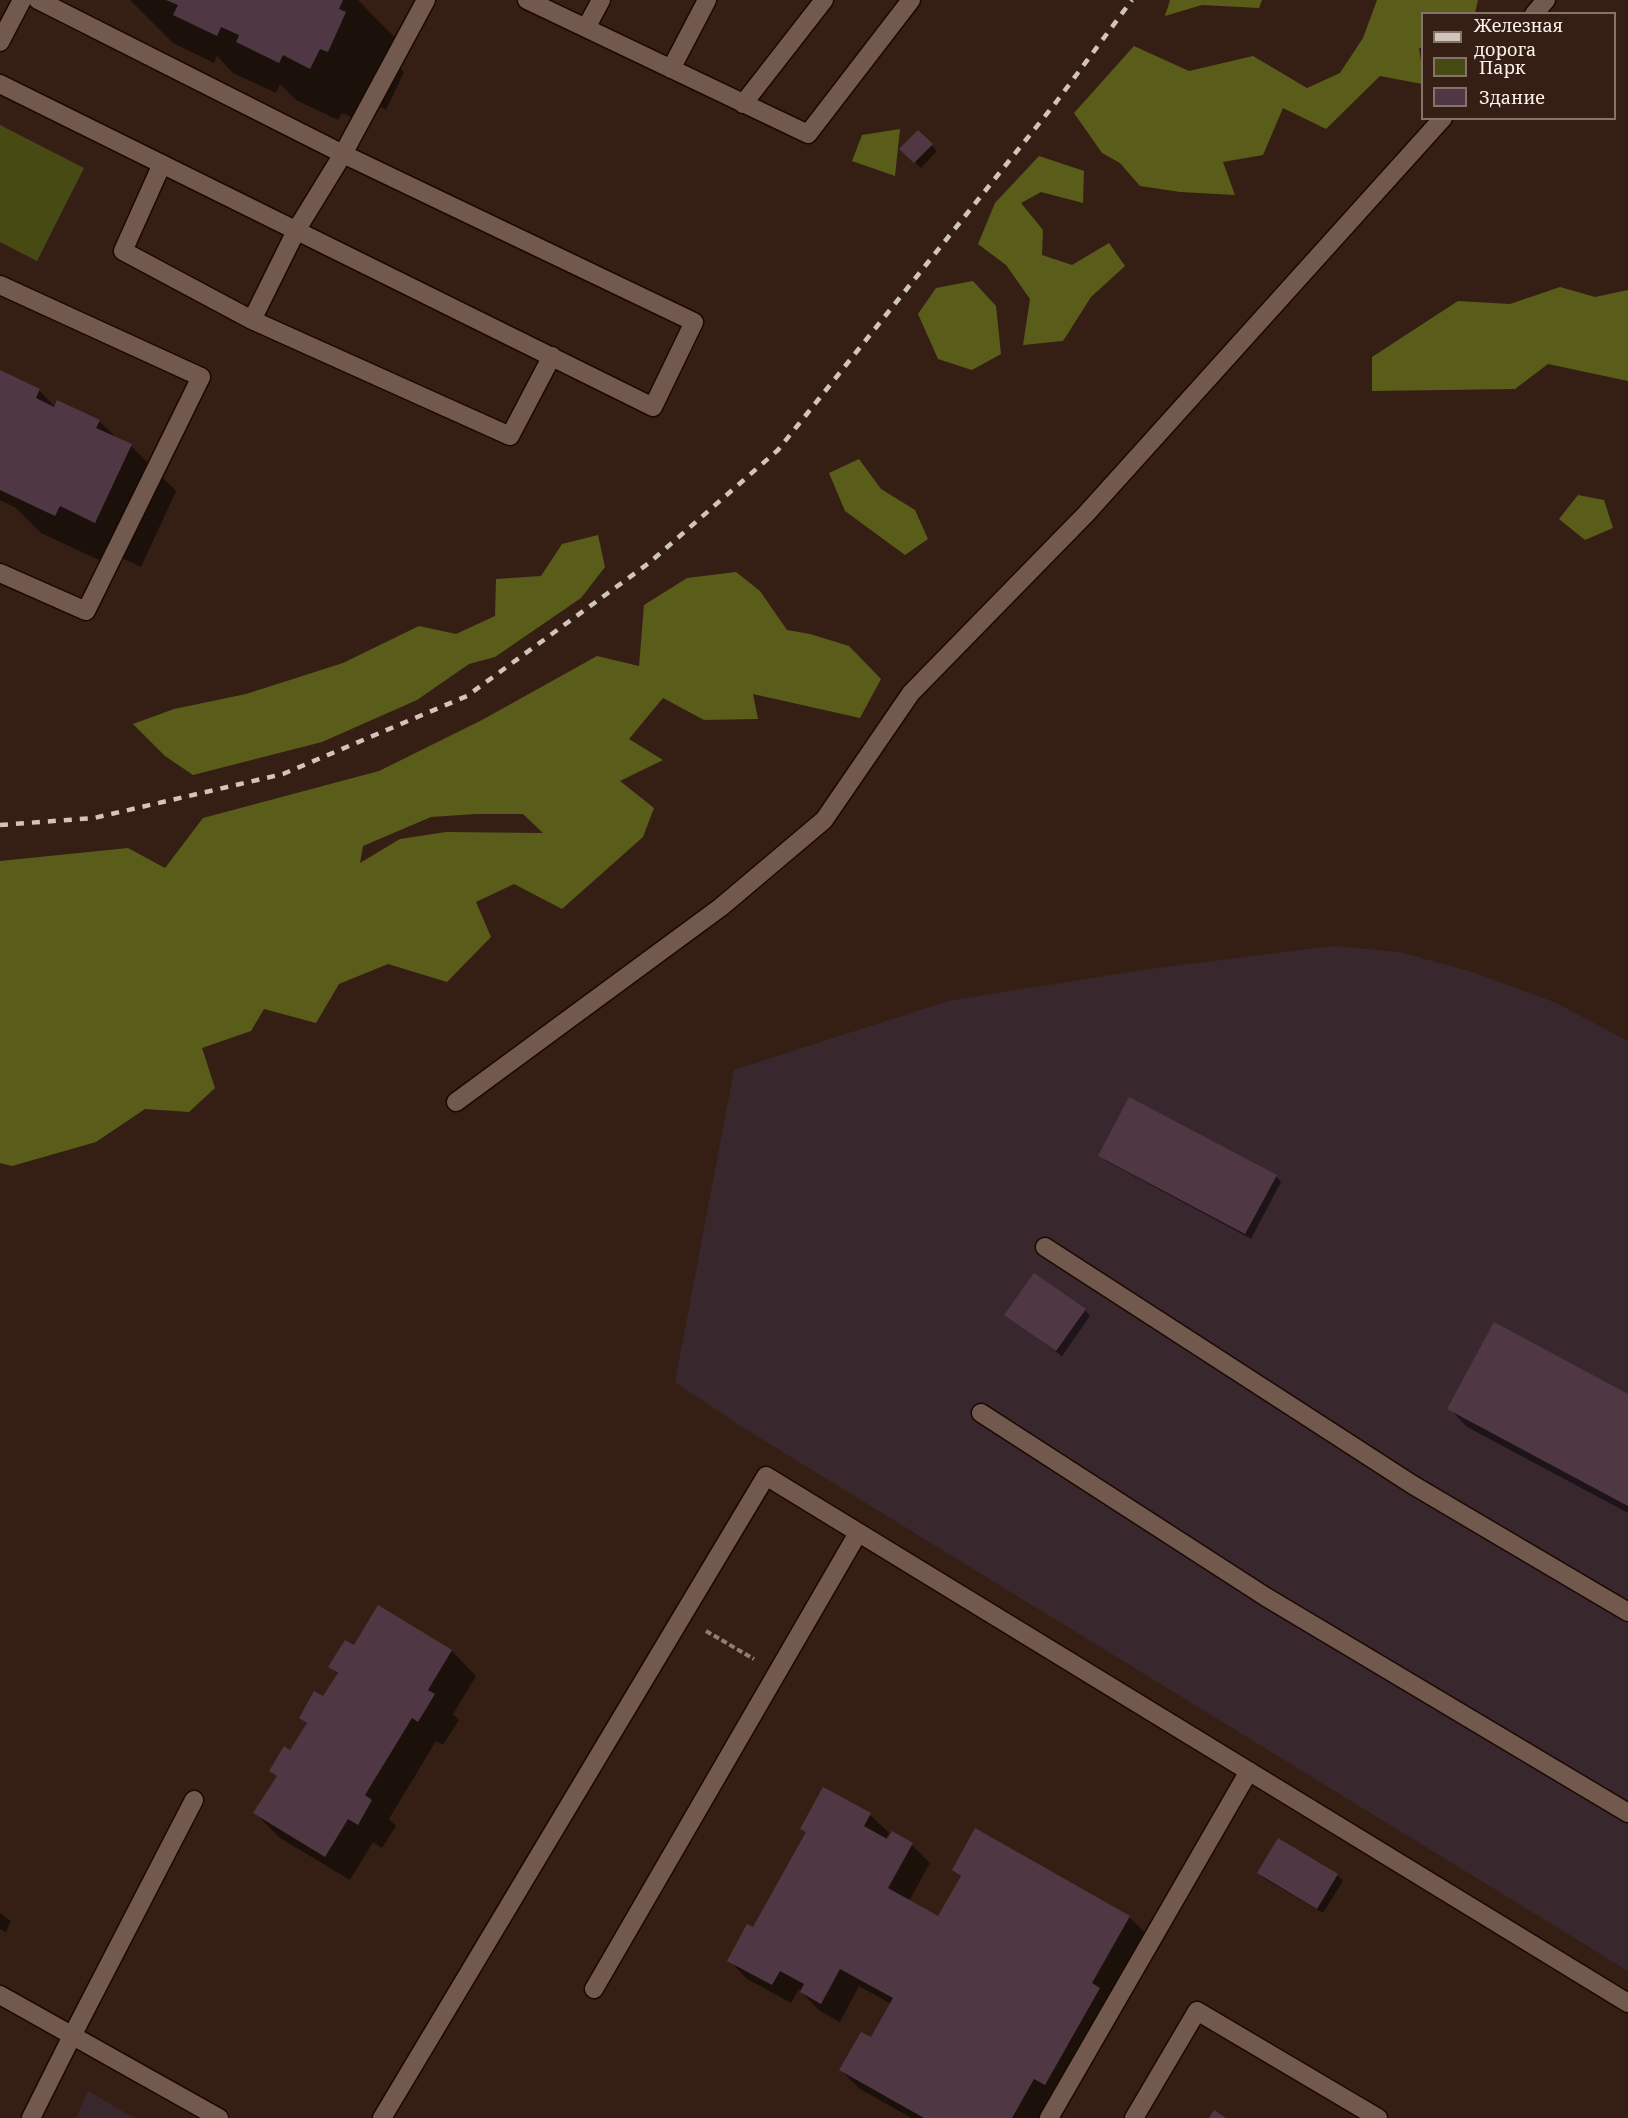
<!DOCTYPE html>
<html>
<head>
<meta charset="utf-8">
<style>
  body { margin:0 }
  #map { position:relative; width:1628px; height:2118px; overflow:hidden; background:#351f15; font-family:"Noto Serif",serif }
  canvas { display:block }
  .legend { position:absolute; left:1421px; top:12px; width:195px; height:108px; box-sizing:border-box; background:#351f15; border:2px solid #85736b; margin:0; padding:8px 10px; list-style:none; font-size:18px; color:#fdf1eb }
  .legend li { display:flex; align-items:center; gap:12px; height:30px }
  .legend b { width:30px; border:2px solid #85736b }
</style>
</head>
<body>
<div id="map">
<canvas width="1628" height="2118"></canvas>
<ul class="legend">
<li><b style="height:8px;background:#d2c4bd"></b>Железная дорога</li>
<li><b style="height:16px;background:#484a14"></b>Парк</li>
<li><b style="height:16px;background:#4f3844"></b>Здание</li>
</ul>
</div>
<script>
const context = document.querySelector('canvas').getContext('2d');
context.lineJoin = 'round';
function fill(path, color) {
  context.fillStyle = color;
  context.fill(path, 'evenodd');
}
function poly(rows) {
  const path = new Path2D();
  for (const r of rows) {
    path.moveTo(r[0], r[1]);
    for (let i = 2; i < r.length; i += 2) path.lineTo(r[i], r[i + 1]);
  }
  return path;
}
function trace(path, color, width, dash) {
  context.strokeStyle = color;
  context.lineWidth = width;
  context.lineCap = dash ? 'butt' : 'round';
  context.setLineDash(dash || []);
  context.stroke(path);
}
fill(poly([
  [1333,946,1400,952,1472,972,1554,1002,1628,1041,1628,1971,747,1430,675,1382,734,1070,948,1001,1142,970],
  [88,2091,134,2118,76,2118]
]), '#39272e');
fill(poly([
  [0,125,84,168,37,261,0,242]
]), '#484a14');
fill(poly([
  [1170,0,1262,0,1259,8,1202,5,1165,16],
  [1377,0,1478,0,1475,13,1422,14,1422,48,1419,48,1422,68,1422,84,1380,76,1326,129,1283,108,1263,155,1223,162,1235,195,1180,192,1140,186,1120,163,1102,153,1074,113,1134,46,1189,71,1253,56,1307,88,1340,73,1363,38],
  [900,129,895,176,852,161,862,135],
  [1039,156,1084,171,1083,203,1041,192,1021,203,1043,230,1042,255,1072,265,1109,243,1125,266,1091,297,1063,341,1023,345,1030,299,1006,265,978,244,995,203],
  [973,281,996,306,1001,354,972,370,938,359,918,314,936,288],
  [1560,287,1595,297,1628,290,1628,381,1548,364,1515,389,1372,391,1372,357,1458,301,1510,304],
  [859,459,881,489,915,510,928,539,905,555,845,511,829,473],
  [1578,495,1604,500,1613,528,1585,540,1559,519],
  [598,535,605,567,581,598,495,657,469,664,417,700,322,742,193,775,165,756,133,724,174,709,246,694,343,663,419,626,456,634,495,616,496,579,541,576,562,544],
  [736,572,760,591,787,630,810,634,849,646,881,679,860,718,753,694,758,719,704,720,663,698,629,739,663,760,620,781,654,808,643,837,562,909,514,884,476,902,491,937,447,982,388,964,339,984,316,1023,264,1009,251,1031,202,1048,215,1088,189,1112,145,1109,96,1142,12,1166,0,1163,0,861,128,848,165,868,203,818,379,771,482,720,597,656,639,666,644,605,687,578],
  [476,814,523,814,543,833,446,832,400,839,360,863,363,846,431,817]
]), '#5a5c1a');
fill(poly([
  [130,0,358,0,406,49,398,66,404,72,386,110,379,106,369,126,342,113,338,120,296,100,280,84,276,93,233,73,217,56,214,63,173,43],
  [918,132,937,151,921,168,901,149],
  [0,372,39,390,55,407,99,421,118,439,131,446,176,491,141,567,105,550,101,561,41,533,16,508,0,500],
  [1100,1156,1276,1176,1281,1182,1251,1239,1106,1161],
  [1085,1310,1090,1316,1062,1356,1006,1315],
  [1628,1395,1628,1513,1467,1427,1449,1408],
  [378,1607,452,1651,476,1676,453,1714,459,1720,443,1745,436,1741,389,1819,396,1826,382,1848,373,1842,350,1880,280,1838,255,1813,278,1777,271,1771,291,1752,308,1725,301,1718,323,1698,338,1675,330,1667,354,1647],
  [824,1789,870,1815,889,1833,885,1840,912,1845,930,1863,909,1901,939,1918,962,1878,954,1870,1129,1917,1148,1935,1041,2118,911,2118,860,2089,841,2070,871,2039,891,2004,859,1986,840,2022,820,2011,801,1992,802,1991,799,1989,791,2003,747,1979,729,1960,753,1928,807,1833],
  [1259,1873,1337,1875,1343,1881,1323,1913,1265,1879],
  [0,1913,11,1921,6,1932,0,1929]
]), '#0007');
fill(poly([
  [166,0,343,0,339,9,346,12,328,52,320,49,310,69,283,55,279,63,236,42,239,35,221,27,217,36,173,15,178,5],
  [918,130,933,144,914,163,899,149],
  [0,370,40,389,36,398,54,407,57,400,100,420,96,428,132,444,95,523,60,506,55,516,0,490],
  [1129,1097,1277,1175,1245,1234,1098,1156],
  [1034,1273,1086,1309,1056,1351,1004,1315],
  [1494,1322,1628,1394,1628,1506,1447,1409],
  [378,1605,452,1650,428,1690,435,1694,418,1722,412,1718,365,1795,372,1800,358,1825,348,1819,325,1857,253,1813,277,1776,269,1771,284,1746,290,1750,307,1723,299,1718,314,1691,323,1696,338,1673,328,1667,345,1640,354,1645],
  [823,1787,871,1813,864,1826,887,1839,892,1831,913,1843,888,1888,938,1916,961,1876,952,1870,975,1828,1130,1916,1092,1983,1100,1988,1045,2085,1034,2079,1012,2118,924,2118,839,2070,861,2032,871,2037,893,1998,840,1969,821,2004,800,1992,804,1984,780,1971,772,1985,727,1961,747,1924,753,1927,806,1832,800,1829],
  [1278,1838,1338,1874,1317,1909,1257,1873],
  [1214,2110,1226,2118,1209,2118]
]), '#4f3844');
const lane = poly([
  [527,0,808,134,911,0],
  [1534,14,1546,0],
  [586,28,601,0],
  [0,42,22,0],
  [671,69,707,0],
  [0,84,653,407,694,322,343,154,38,0],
  [743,104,824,0],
  [162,164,123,251,252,320,510,436,552,356],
  [0,285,201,377,86,611,0,573],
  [252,320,297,229,343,154,426,0],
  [456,1102,721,907,824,820,911,693,1086,514,1443,118],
  [1045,1247,1413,1485,1628,1612],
  [981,1413,1266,1597,1628,1813],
  [594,1989,858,1533],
  [0,1995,219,2118],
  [31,2118,72,2036,194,1800],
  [382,2118,766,1476,1628,2003],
  [1049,2118,1249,1771],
  [1134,2118,1197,2011,1378,2118]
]);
trace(lane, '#1b0802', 21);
trace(poly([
  [706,1631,754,1659]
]), '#907e76', 4, [6, 3]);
trace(lane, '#72594d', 18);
trace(poly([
  [0,825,94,818,283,774,467,696,649,563,778,450,1057,101,1132,0]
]), '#d2c4bd', 4.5, [8, 8]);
</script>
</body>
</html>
